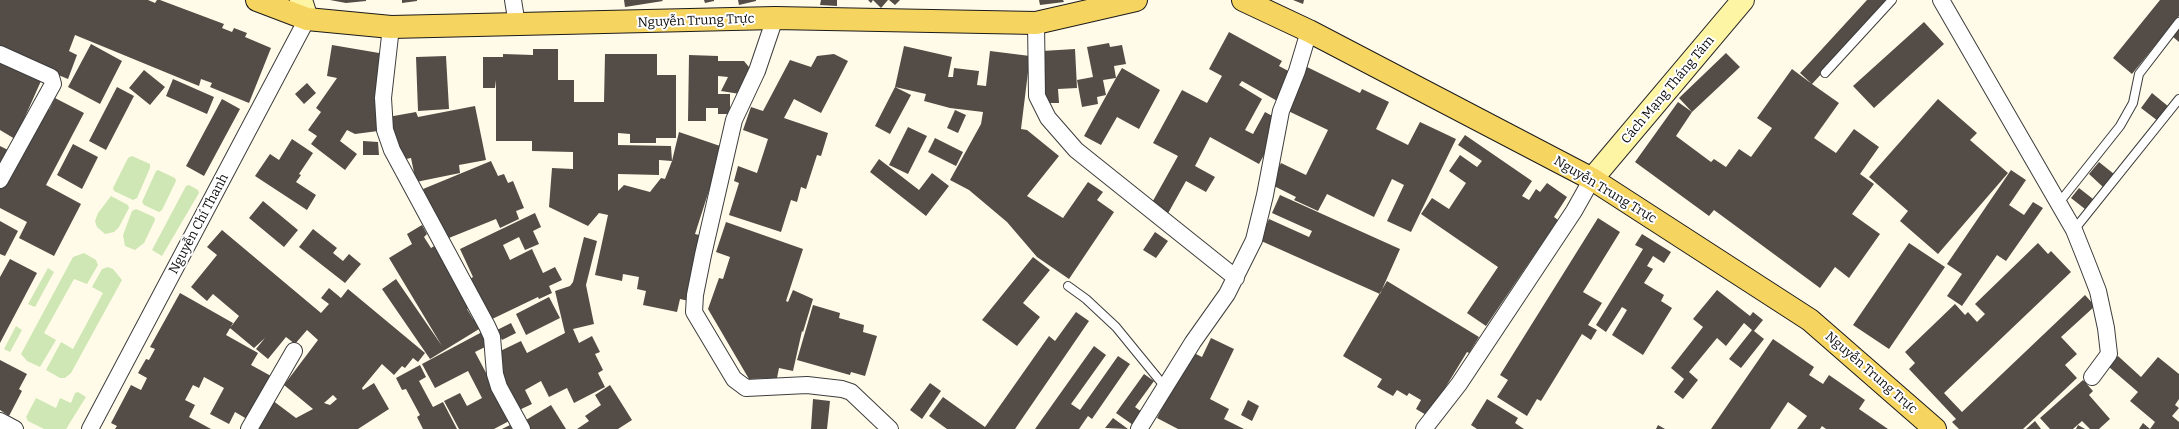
<!DOCTYPE html>
<html>
<head>
<meta charset="utf-8">
<style>
  body { margin:0 }
  canvas { display:block; background:#fffbe8 }
</style>
</head>
<body>
<canvas width="2179" height="429"></canvas>
<script>
const context = document.querySelector('canvas').getContext('2d');
context.lineJoin = 'round';
function fill(path, color) {
  context.fillStyle = color;
  context.fill(path, 'evenodd');
}
function poly(rows) {
  const path = new Path2D();
  for (const r of rows) {
    path.moveTo(r[0], r[1]);
    for (let i = 2; i < r.length; i += 2) path.lineTo(r[i], r[i + 1]);
  }
  return path;
}
function trace(path, color, width, dash) {
  context.strokeStyle = color;
  context.lineWidth = width;
  context.lineCap = dash ? 'butt' : 'round';
  context.setLineDash(dash || []);
  context.stroke(path);
}
function drawText(font, color, halo, rows, align = 'center') {
  context.font = font + ' Bitter,serif';
  context.lineWidth = 4;
  context.setLineDash([]);
  context.textBaseline = 'middle';
  context.strokeStyle = halo;
  context.fillStyle = color;
  for (const [text, x, y, turn = 0] of rows) {
    context.save();
    context.translate(x, y);
    context.rotate((+turn || 0) * Math.PI / 180);
    context.textAlign = isNaN(turn) ? turn : align;
    if (halo) context.strokeText(text, 0, 0);
    context.fillText(text, 0, 0);
    context.restore();
  }
}
fill(poly([
  [132,156,150,164,150,168,137,198,133,200,114,191,113,188,128,158],
  [158,170,175,178,176,181,162,210,159,212,144,205,142,202,156,171],
  [189,185,198,190,199,193,162,256,152,250,186,186],
  [111,196,128,205,129,208,119,227,114,232,105,234,97,227,95,221,98,213],
  [136,209,154,217,155,220,144,243,135,250,125,246,123,235,132,211],
  [84,253,96,260,98,265,87,284,74,279,44,333,56,340,40,367,27,361,21,354,73,257],
  [108,267,113,269,122,280,71,373,65,378,60,378,46,370,61,342,73,349,103,293,92,287,102,269],
  [48,268,54,272,35,307,28,304],
  [16,326,22,330,10,352,4,349],
  [78,392,86,397,66,429,44,429,28,421,26,417,36,398,56,408,60,398,71,403,75,393]
]), '#cee7b4');
fill(poly([
  [0,0,148,0,155,3,157,0,160,0,224,24,222,28,232,32,234,28,247,33,245,37,271,48,249,103,210,87,212,83,201,79,199,86,75,35,69,51,77,55,68,79,0,51],
  [330,0,366,0,366,1,346,3],
  [402,0,417,0,417,1,402,3],
  [624,0,662,0,663,1,625,7],
  [704,0,714,0,714,1,705,3],
  [738,0,756,0,756,1,739,5],
  [821,0,837,0,837,6,820,5],
  [868,0,888,0,881,8,873,0,871,3],
  [889,0,900,0,895,5],
  [1039,0,1063,0,1064,2,1040,5],
  [1293,0,1304,0,1303,4],
  [1867,0,1890,0,1812,84,1839,103,1814,138,1836,153,1854,129,1879,147,1860,174,1874,184,1852,214,1880,234,1849,278,1835,267,1820,288,1714,210,1709,216,1635,162,1678,102,1692,112,1679,98,1726,53,1740,67,1692,112,1676,136,1711,162,1714,159,1726,167,1739,149,1751,157,1772,128,1757,118,1792,69,1812,84,1800,73],
  [2160,0,2179,0,2179,16,2132,74,2113,58],
  [1924,22,1944,44,1874,108,1853,86],
  [2179,26,2179,42,2172,36],
  [1229,32,1282,61,1279,66,1294,74,1279,102,1242,81,1239,85,1262,99,1245,130,1253,134,1265,112,1278,119,1270,144,1259,164,1210,137,1195,166,1215,177,1206,192,1186,181,1166,217,1149,208,1178,156,1153,143,1182,90,1207,103,1222,76,1209,69],
  [1109,43,1110,47,1122,45,1126,64,1114,66,1116,78,1122,68,1160,90,1139,129,1117,117,1101,145,1084,136,1116,78,1103,80,1106,95,1097,97,1098,104,1082,107,1077,80,1093,77,1087,47],
  [91,44,122,61,100,104,68,87],
  [332,45,385,54,378,131,355,134,347,130,340,141,357,154,345,170,311,144,317,136,308,130,321,112,316,108,337,78,327,76],
  [904,46,952,57,948,77,953,77,954,68,979,71,977,85,986,86,990,51,1030,56,1021,129,1027,130,1059,156,1027,196,1063,218,1088,182,1103,192,1097,200,1114,212,1069,279,1037,257,1007,222,969,190,950,180,981,124,983,112,950,108,924,101,926,94,895,87],
  [533,49,558,49,558,80,574,80,574,102,604,102,605,54,657,54,657,75,676,75,676,138,656,138,656,143,630,143,630,134,618,133,618,145,671,146,672,161,679,132,723,147,695,234,703,236,689,301,680,299,677,312,643,305,646,291,637,289,639,277,623,274,622,281,595,275,608,215,599,213,588,226,549,207,552,168,573,169,573,152,532,151,532,141,496,141,496,80,495,88,483,88,483,57,503,57,503,54,533,55],
  [659,160,672,161,665,179,661,178,650,192,624,185,618,191,618,174,659,175],
  [1075,49,1077,88,1058,89,1059,103,1044,103,1042,51],
  [834,54,848,61,821,113,794,99,784,118,828,133,821,156,817,155,806,189,801,187,797,202,791,200,781,232,729,215,739,183,734,181,738,166,757,173,768,139,743,130,751,107,763,111,790,60,811,67,817,56],
  [689,55,718,56,718,61,744,61,753,72,740,94,721,91,728,77,718,76,718,94,730,94,730,114,718,114,718,108,706,108,706,121,688,121],
  [446,56,449,109,418,111,416,57],
  [0,58,35,73,33,78,41,81,15,139,0,130],
  [1305,66,1360,93,1362,89,1389,102,1376,129,1408,145,1420,122,1456,139,1411,232,1387,221,1404,185,1392,179,1374,217,1327,194,1318,211,1294,200,1296,197,1270,184,1281,163,1306,175,1328,130,1284,109],
  [144,70,165,87,150,105,129,88],
  [173,79,214,97,207,114,166,96],
  [307,83,316,93,304,104,295,94],
  [117,87,134,96,106,150,89,141],
  [895,87,911,95,890,134,875,126],
  [2152,93,2169,107,2158,121,2141,108],
  [55,98,84,113,46,185,81,204,54,256,19,238,27,222,0,208,0,189,43,107,49,110],
  [222,99,240,109,204,176,186,166],
  [1938,99,1977,133,1970,140,2008,173,1938,254,1900,221,1908,211,1869,177],
  [475,106,486,160,459,165,460,173,416,182,411,158,401,160,388,117,416,112,418,117],
  [955,110,966,115,958,133,947,128],
  [908,127,927,136,908,174,889,165],
  [1465,135,1532,181,1522,196,1529,200,1536,189,1540,192,1547,183,1567,197,1554,217,1558,220,1486,326,1467,313,1498,267,1421,214,1432,198,1449,209,1466,183,1449,171,1460,155,1477,167,1482,161,1458,145],
  [935,138,963,152,956,166,928,152],
  [292,139,313,153,299,174,301,175,296,182,316,195,307,210,255,176,270,154,279,160],
  [363,141,378,142,379,155,363,155],
  [73,144,98,157,82,189,57,175],
  [0,146,8,150,0,165],
  [879,159,919,190,932,173,949,186,926,216,870,172],
  [491,161,498,176,504,174,508,183,513,181,524,208,516,211,519,219,500,228,496,219,444,240,423,189],
  [2099,162,2114,174,2103,187,2089,174],
  [2011,170,2026,180,2009,205,2024,215,2033,202,2043,208,2006,261,1997,255,1962,306,1947,296,1962,274,1947,264],
  [2079,188,2093,199,2085,209,2071,198],
  [1280,195,1400,249,1380,294,1259,240,1269,219,1309,237,1312,231,1272,213],
  [263,201,298,230,284,247,249,218],
  [535,213,541,227,533,231,539,244,525,250,519,237,503,245,510,260,532,249,543,273,555,267,562,280,549,286,552,293,539,299,538,297,488,321,468,280,473,277,460,249],
  [1598,218,1620,232,1583,292,1602,303,1588,325,1597,330,1591,340,1582,334,1541,401,1537,399,1527,416,1497,397,1508,380,1500,375],
  [0,221,18,231,5,256,0,254],
  [726,222,803,249,786,301,788,302,793,290,813,299,803,332,802,331,793,371,779,368,777,378,749,379,708,309,719,278,723,279,730,257,716,252],
  [422,225,427,234,424,237,431,248,436,245,472,306,467,309,473,319,478,316,484,326,430,359,382,289,396,279,442,346,389,258,412,244,407,234],
  [313,229,337,248,333,253,343,261,349,254,361,264,345,283,299,247],
  [222,230,321,313,329,304,321,298,329,288,341,298,348,289,425,353,418,362,413,358,405,368,402,366,394,375,382,364,362,388,363,390,374,383,389,409,358,429,253,429,272,400,296,418,313,409,284,385,318,340,307,330,295,344,286,337,268,359,256,349,265,338,254,348,230,328,239,316,213,294,207,301,191,287,217,255,207,247],
  [333,395,337,399,330,405,324,403],
  [1155,232,1168,241,1156,258,1143,250],
  [1642,234,1671,252,1664,263,1653,256,1647,266,1653,269,1644,283,1664,295,1661,301,1672,308,1643,355,1612,335,1627,310,1622,307,1606,332,1596,325,1643,249,1635,245],
  [584,237,597,241,586,285,594,324,573,329,579,343,592,336,600,352,595,354,603,370,598,373,605,387,574,403,567,388,549,397,541,381,525,390,532,404,517,411,494,354,521,341,527,353,565,333,555,291,570,286,573,282],
  [1909,243,1945,267,1889,349,1853,325],
  [2038,243,2048,254,2051,251,2071,272,1944,393,1962,412,2085,295,2095,306,2061,337,2077,354,2065,365,2077,378,2023,429,1959,429,1952,422,1956,419,1909,369,1915,363,1905,352,1955,304,1965,315,1968,312,1977,322,1985,314,1975,304],
  [1033,257,1050,270,1023,303,1040,317,1017,346,982,320],
  [10,259,37,273,0,343,0,277],
  [1387,281,1479,337,1469,353,1467,352,1428,416,1416,409,1421,400,1409,393,1407,396,1397,390,1393,396,1377,387,1382,379,1343,356],
  [1717,290,1750,316,1753,312,1763,320,1754,331,1764,339,1741,368,1729,359,1752,330,1744,323,1726,346,1717,338,1689,372,1698,380,1683,399,1674,392,1684,379,1671,368,1703,327,1693,319],
  [180,293,233,323,226,335,258,353,251,365,271,376,247,419,235,412,229,424,210,414,224,388,204,377,199,388,193,385,185,400,195,405,189,417,211,429,115,429,117,426,111,423,131,385,141,390,147,378,138,373,146,359,149,360,155,349,150,347],
  [549,297,560,318,526,335,516,314],
  [813,305,840,313,839,318,864,325,863,332,877,336,865,376,851,372,850,375,797,360],
  [1076,312,1089,321,1015,429,947,429,929,416,943,397,985,427,1049,336,1055,341],
  [511,323,516,333,502,340,497,330],
  [482,332,489,345,475,352,511,420,494,429,459,429,444,401,460,393,467,406,482,398,468,371,435,388,422,364],
  [1211,338,1234,349,1210,399,1229,409,1224,419,1244,429,1178,429,1157,418,1190,351,1202,357],
  [1773,339,1814,367,1809,375,1823,384,1829,375,1865,400,1859,409,1888,429,1826,429,1822,426,1820,429,1797,429,1807,416,1788,402,1770,429,1711,429],
  [1094,346,1106,355,1071,404,1080,410,1118,356,1130,364,1092,419,1088,416,1079,429,1035,429],
  [2118,356,2141,377,2158,357,2179,374,2179,399,2175,405,2179,408,2172,416,2179,422,2179,429,2139,429,2143,423,2150,429,2155,422,2130,401,2138,392,2109,367],
  [0,360,27,374,19,389,22,391,9,416,0,410],
  [420,365,426,377,419,381,433,407,443,402,457,429,423,429,417,417,420,415,406,389,402,390,396,378],
  [1144,374,1154,381,1135,407,1142,412,1133,425,1116,413],
  [2083,380,2093,391,2089,395,2110,419,2099,429,2090,429,2082,421,2073,429,2050,429,2040,418],
  [930,383,941,391,922,419,910,410],
  [610,385,632,420,618,429,577,429,589,421,585,416,601,405,595,395],
  [813,399,830,401,827,429,811,429],
  [1487,399,1518,418,1515,423,1524,429,1477,429,1471,425],
  [1248,400,1259,406,1252,421,1241,415],
  [551,405,566,429,524,429,521,423],
  [1113,418,1128,429,1105,428],
  [2035,421,2041,429,2026,429],
  [510,425,512,429,502,429],
  [1658,425,1665,429,1656,429],
  [2078,425,2085,429,2076,429]
]), '#534c47');
const lane = poly([
  [1825,73,1892,0],
  [2058,204,2120,126,2133,103,2139,74,2179,22],
  [2074,230,2179,99],
  [1068,286,1086,299,1116,327,1165,387]
]);
const street = poly([
  [513,0,517,25],
  [1941,0,2074,230,2086,260,2098,291,2106,328,2109,354,2092,377],
  [775,18,757,71,734,120,703,255,695,295,694,312,734,379,746,388,807,385,842,389,851,392,890,429],
  [1036,23,1037,96,1048,118,1076,150,1236,278],
  [391,27,383,98,385,130,392,150,487,326,492,337,495,374,499,387,522,429],
  [0,54,51,77,53,84,0,180],
  [0,421,15,429],
  [90,429,307,19],
  [249,429,294,351],
  [1139,429,1193,342,1227,294,1254,240,1265,195,1281,111,1297,71,1309,31],
  [1424,429,1459,384,1574,211,1592,179]
]);
const secondary = poly([
  [301,0,307,19],
  [1592,179,1743,0]
]);
const primary = poly([
  [257,0,307,19,391,27,775,18,1036,23,1136,0],
  [1243,0,1309,31,1592,179,1810,320,1935,429]
]);
trace(lane, '#3d3d3d', 10);
trace(street, '#3d3d3d', 18);
trace(secondary, '#2c2c2c', 24);
trace(primary, '#1b1b1b', 24);
trace(lane, '#fff', 8);
trace(street, '#fff', 16);
trace(secondary, '#fef5a4', 22);
trace(primary, '#f6d460', 22);
drawText('13px', '#0a0a0a', '#fff', [
  ["Nguyễn Trung Trực",696,21,-2],
  ["Cách Mạng Tháng Tám",1668,90,-50],
  ["Nguyễn Trung Trực",1605,190,31],
  ["Nguyễn Chí Thanh",199,224,-62],
  ["Nguyễn Trung Trực",1871,373,41]
]);
</script>
</body>
</html>
